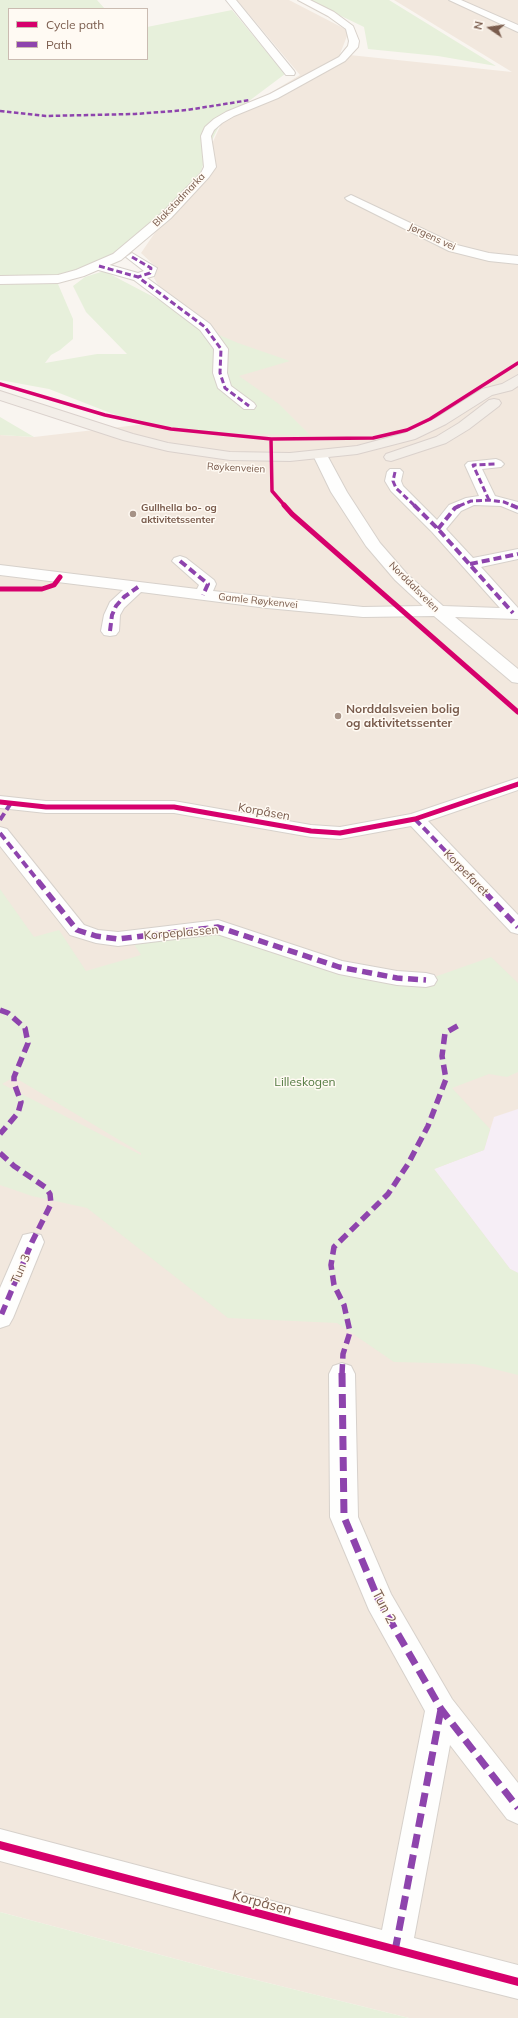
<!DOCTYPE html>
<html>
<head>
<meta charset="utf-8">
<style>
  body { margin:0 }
  #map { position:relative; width:518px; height:2018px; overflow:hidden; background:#f9f5f0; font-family:Mulish,sans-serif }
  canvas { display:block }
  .legend { position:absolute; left:8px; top:8px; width:140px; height:52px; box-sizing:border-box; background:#fffaf3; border:1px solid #cabbb1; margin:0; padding:5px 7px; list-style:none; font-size:12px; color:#7a5c4d }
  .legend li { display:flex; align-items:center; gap:8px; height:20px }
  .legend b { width:20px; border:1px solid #cabbb1 }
  .north { position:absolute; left:470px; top:8px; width:40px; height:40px; -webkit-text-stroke:3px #fffaf3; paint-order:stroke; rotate:283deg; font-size:11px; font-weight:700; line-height:16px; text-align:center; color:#7a5c4d }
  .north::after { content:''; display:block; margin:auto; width:14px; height:18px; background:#7a5c4d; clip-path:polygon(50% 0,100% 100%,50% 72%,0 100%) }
</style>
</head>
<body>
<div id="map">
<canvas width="518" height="2018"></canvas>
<ul class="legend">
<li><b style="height:5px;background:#d6006c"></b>Cycle path</li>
<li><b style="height:5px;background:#8e44ad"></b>Path</li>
</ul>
<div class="north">N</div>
</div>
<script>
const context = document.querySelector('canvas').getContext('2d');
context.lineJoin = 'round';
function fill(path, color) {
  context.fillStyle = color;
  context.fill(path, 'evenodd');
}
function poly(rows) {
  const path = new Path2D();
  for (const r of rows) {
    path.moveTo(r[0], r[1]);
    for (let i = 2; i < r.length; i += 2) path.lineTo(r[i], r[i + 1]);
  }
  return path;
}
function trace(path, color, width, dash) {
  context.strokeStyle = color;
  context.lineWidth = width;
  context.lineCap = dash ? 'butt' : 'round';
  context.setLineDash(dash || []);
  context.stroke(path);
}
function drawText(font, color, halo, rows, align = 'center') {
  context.font = font + ' Mulish,sans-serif';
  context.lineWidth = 3;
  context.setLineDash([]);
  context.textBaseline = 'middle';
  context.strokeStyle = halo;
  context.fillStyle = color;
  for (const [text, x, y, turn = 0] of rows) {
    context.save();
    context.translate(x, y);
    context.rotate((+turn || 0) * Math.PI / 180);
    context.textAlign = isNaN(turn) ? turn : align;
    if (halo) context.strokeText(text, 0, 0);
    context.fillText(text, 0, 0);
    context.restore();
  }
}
fill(poly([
  [237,0,289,0,349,31,340,54,512,72,394,0,518,0,518,2018,409,2018,232,1974,0,1912,0,435,34,437,232,414,154,278,157,268,141,253,167,215,200,181,211,146,222,122,300,75]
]), '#f2e8de');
fill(poly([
  [518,1109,518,1273,510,1269,434,1169,484,1150,494,1117]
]), '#f6eef6');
fill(poly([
  [0,0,97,0,105,9,9,9,9,59,147,59,147,27,232,10,285,74,221,122,209,146,198,181,128,251,69,277,0,278],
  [308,0,389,0,496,66,438,56,368,49,364,27],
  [104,271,167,304,191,323,238,343,290,361,239,376,279,404,311,436,206,432,131,421,49,389,0,380,0,284,58,284,73,319,73,339,60,350,51,355,45,363,97,354,127,354,86,312,73,286,85,277],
  [0,417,34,437,0,435],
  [0,889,34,937,59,930,86,971,141,955,130,938,218,927,338,967,426,980,491,957,518,983,518,1072,507,1077,489,1074,452,1088,490,1129,484,1150,434,1169,510,1269,518,1273,518,1375,474,1364,394,1362,337,1323,228,1318,87,1208,32,1196,0,1185],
  [14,1077,141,1153,141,1155,2,1084],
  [0,1912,232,1974,409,2018,0,2018]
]), '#e7f0db');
const street = poly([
  [226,0,236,0,294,71,295,73,294,75,286,75,226,0],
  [449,0,461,0,518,25,518,32,449,0],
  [351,195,457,245,489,253,518,256,518,264,489,261,449,251,347,200,345,198,351,195],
  [132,253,157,268,154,276,147,278,210,324,228,349,227,373,231,386,254,403,256,406,254,409,244,409,218,388,213,373,214,349,200,330,134,280,95,269,93,266,99,262,138,273,144,271,126,257,132,253],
  [320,451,325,452,327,455,347,492,380,543,407,574,443,606,500,608,432,532,391,491,385,481,387,472,390,469,400,469,403,472,401,481,403,486,437,520,449,505,466,498,479,496,465,465,468,462,496,459,501,461,504,464,501,467,482,469,495,496,518,502,518,513,501,506,474,505,461,511,446,529,473,558,518,549,518,559,481,567,518,608,518,619,455,617,518,669,518,683,512,682,434,616,363,617,267,608,141,592,124,608,120,615,119,631,116,635,110,636,104,635,101,631,104,615,110,602,123,590,0,575,0,565,197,589,199,585,172,561,174,558,180,556,186,558,214,580,216,584,213,591,363,607,423,606,395,580,366,546,331,492,313,455,315,452,320,451],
  [518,778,518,790,428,821,518,915,518,934,511,932,411,826,340,839,311,837,174,813,46,813,0,808,0,796,46,801,174,801,311,825,340,827,411,814,518,778],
  [0,827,7,829,84,925,98,930,118,932,218,920,342,961,397,971,426,973,434,975,437,980,434,985,426,987,397,985,339,974,217,934,118,946,96,943,70,935,0,846,0,827],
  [32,1233,41,1235,44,1242,13,1318,9,1325,0,1328,0,1288,23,1235,32,1233],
  [342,1363,351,1366,355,1374,358,1517,391,1594,452,1699,518,1783,518,1824,507,1819,450,1745,414,1938,518,1965,518,1999,395,1968,0,1861,0,1829,382,1930,425,1711,369,1610,330,1517,329,1374,333,1366,342,1363]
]);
const secondary = poly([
  [298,0,310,0,334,12,353,26,359,41,358,47,345,61,278,98,234,116,222,123,214,130,211,136,216,167,209,177,171,218,121,260,84,276,58,283,0,284,0,276,58,275,76,270,113,254,163,212,201,173,204,167,201,136,205,127,214,119,226,112,270,94,339,57,348,46,349,41,346,29,328,16,298,0]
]);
const primary = poly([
  [518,375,518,386,512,390,492,395,446,424,415,439,357,454,290,461,230,460,168,451,123,440,0,400,0,391,133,434,168,443,230,452,290,453,357,446,405,433,436,418,482,389,502,384,518,375],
  [494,399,499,400,501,403,499,406,469,429,446,443,391,461,386,460,384,457,386,454,436,437,459,423,489,400,494,399]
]);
trace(street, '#d7d1cb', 2);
trace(secondary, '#d9d2cb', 2);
trace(primary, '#dad1cc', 2);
fill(street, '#fefefd');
fill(secondary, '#fefefd');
fill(primary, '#f3eee8');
trace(poly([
  [0,111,46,116,135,114,187,110,250,100]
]), '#8e44ad', 2.5, [4.5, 2.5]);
trace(poly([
  [132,257,151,268,150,273,138,277],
  [99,266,138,277,205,327,221,349,220,373,225,388,249,406],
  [395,472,393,481,396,488,415,506],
  [489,500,473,465,496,464],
  [459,506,471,501,489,500,504,502,514,506]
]), '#8e44ad', 3, [6, 3]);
trace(poly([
  [414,505,438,529,513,613],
  [511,505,518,508],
  [438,529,455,508,461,505],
  [180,561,208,584,203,595],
  [470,564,518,554],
  [110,631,112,615,116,606,124,597,138,587],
  [415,819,475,882],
  [0,820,11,803],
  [0,833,39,882]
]), '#8e44ad', 4, [8, 4]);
trace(poly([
  [38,881,77,930,96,936,118,939,218,927,339,967,397,978,426,980],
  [474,881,518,927],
  [0,1010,8,1013,25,1028,28,1043,14,1077,14,1083,21,1102,18,1113,0,1134],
  [0,1153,14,1166,45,1187,50,1194,51,1204,32,1242,0,1318],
  [342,1374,343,1354,350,1332,344,1305,334,1285,331,1265,334,1247,388,1194,408,1164,428,1126,446,1079,442,1056,445,1033,461,1024]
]), '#8e44ad', 5.5, [10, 5.5]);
trace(poly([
  [342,1373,344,1517,379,1601,441,1709,518,1808],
  [395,1951,441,1709]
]), '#8e44ad', 7, [14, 7]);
trace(poly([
  [0,384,105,415,171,429,271,439,373,438,407,430,430,419,518,363],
  [271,439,272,491,285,506]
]), '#d6006c', 3.5);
trace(poly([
  [284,505,292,514,518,712],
  [0,589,42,589,54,585,60,577],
  [0,802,46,807,174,807,311,831,340,833,415,819,518,784]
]), '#d6006c', 5);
trace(poly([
  [0,1845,518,1982]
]), '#d6006c', 8);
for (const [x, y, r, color] of [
  [133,514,4,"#a69286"],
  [338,716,4,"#a69286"]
]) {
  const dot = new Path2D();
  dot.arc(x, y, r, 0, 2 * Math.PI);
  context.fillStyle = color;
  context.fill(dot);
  trace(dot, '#fffaf3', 1.5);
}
drawText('10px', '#7a5c4d', '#fffaf3', [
  ["Blakstadmarka",179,200,-46],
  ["Jørgens vei",432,237,25],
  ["Røykenveien",236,468,3],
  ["Norddalsveien",414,587,45],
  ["Gamle Røykenvei",258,601,6]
]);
drawText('bold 10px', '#7a5c4d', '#fffaf3', [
  ["Gullhella bo- og",141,508],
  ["aktivitetssenter",141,520]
], 'left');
drawText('bold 12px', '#7a5c4d', '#fffaf3', [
  ["Norddalsveien bolig",346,709],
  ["og aktivitetssenter",346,723]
], 'left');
drawText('12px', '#7a5c4d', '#fffaf3', [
  ["Korpåsen",264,812,10],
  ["Korpefaret",466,873,46],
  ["Korpeplassen",181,933,-5],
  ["Tun 3",21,1269,-67]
]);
drawText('12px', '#537a41', '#fffaf3', [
  ["Lilleskogen",305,1082]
]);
drawText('14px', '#7a5c4d', '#fffaf3', [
  ["Tun 2",384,1607,63],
  ["Korpåsen",262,1903,15]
]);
</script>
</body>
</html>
